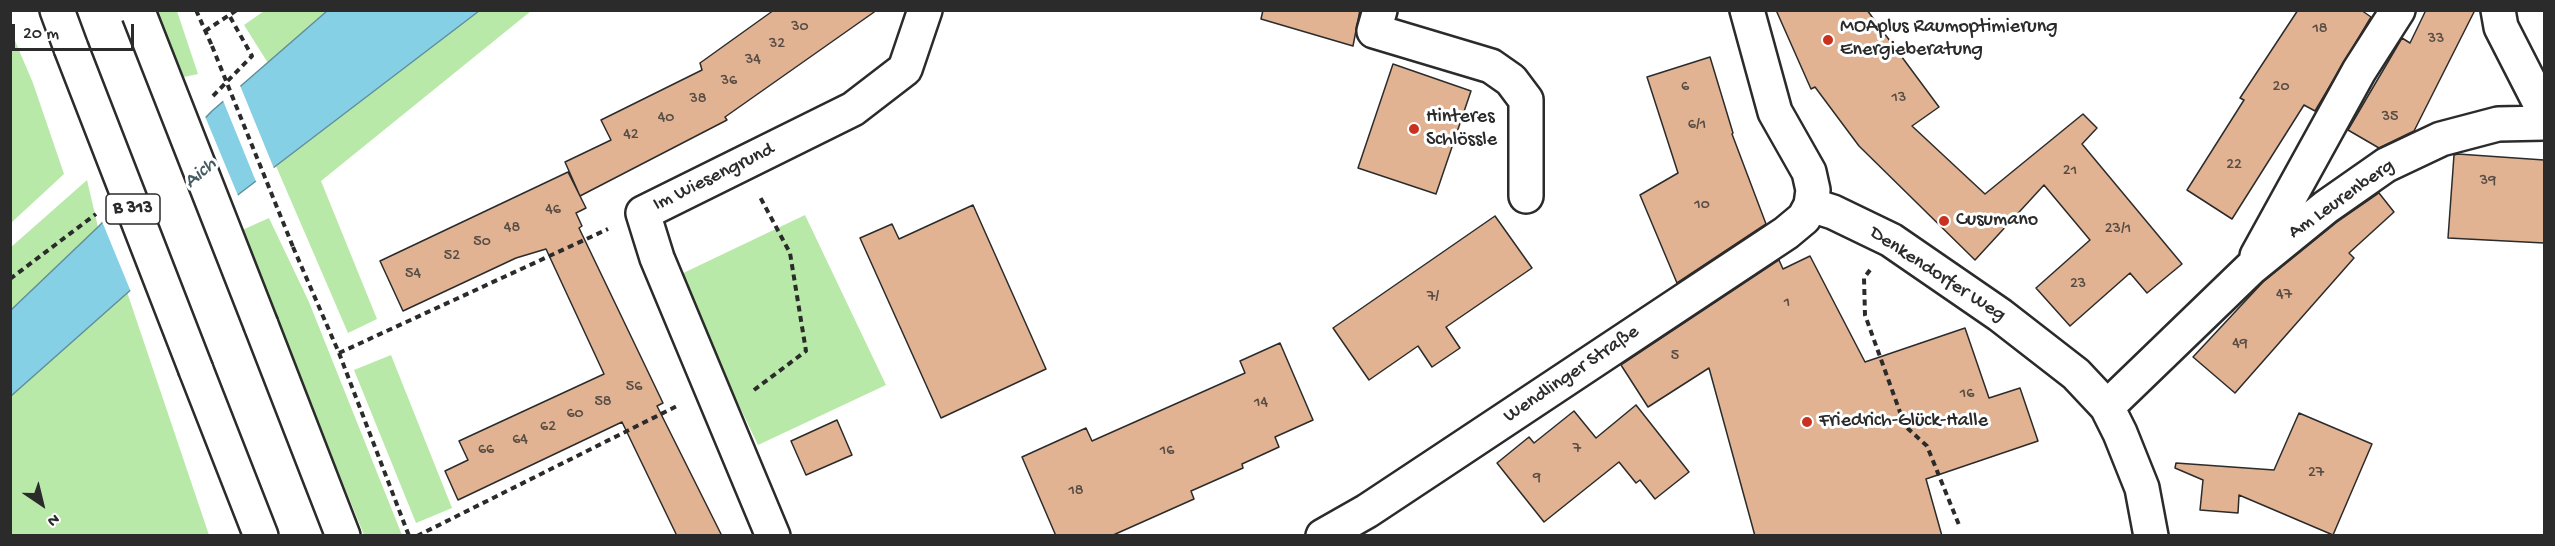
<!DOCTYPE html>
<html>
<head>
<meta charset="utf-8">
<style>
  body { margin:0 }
  #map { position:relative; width:2555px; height:546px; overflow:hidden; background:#fff; font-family:"Gochi Hand",sans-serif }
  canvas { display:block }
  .frame { position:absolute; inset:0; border:12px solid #2b2b2b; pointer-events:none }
  .north { position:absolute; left:12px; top:474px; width:60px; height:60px; -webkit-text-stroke:4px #fff; paint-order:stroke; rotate:145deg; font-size:16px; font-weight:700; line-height:24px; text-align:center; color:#2b2b2b }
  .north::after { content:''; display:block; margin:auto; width:21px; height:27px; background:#2b2b2b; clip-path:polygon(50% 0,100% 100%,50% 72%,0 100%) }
  .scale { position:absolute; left:12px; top:24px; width:122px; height:27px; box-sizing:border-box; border:3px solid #2b2b2b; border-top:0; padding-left:8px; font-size:18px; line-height:21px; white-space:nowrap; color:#2b2b2b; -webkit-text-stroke:4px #fff; paint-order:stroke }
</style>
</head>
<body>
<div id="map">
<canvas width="2555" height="546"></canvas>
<div class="frame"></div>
<div class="north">N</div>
<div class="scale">20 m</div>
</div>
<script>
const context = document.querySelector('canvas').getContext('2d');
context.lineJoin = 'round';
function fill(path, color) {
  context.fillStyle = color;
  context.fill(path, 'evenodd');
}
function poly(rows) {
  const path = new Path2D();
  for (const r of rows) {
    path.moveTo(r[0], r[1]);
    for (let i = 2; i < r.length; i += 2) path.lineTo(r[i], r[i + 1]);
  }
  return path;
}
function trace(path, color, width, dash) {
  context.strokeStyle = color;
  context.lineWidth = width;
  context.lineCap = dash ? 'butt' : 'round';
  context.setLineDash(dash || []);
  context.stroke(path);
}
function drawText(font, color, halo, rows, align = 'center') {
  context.font = font + ' "Gochi Hand",sans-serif';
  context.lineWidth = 6;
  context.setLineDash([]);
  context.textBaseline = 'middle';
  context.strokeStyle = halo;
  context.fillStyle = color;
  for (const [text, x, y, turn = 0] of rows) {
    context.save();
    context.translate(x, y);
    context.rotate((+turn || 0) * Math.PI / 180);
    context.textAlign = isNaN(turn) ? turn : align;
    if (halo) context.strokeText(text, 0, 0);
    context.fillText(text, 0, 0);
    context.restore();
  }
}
fill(poly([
  [157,11,177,11,198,74,184,77],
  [264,11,327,11,268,63,244,25],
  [479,11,531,11,321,181,377,319,348,333,276,166],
  [10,29,33,83,64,174,11,223],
  [87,180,98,227,11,310,10,248],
  [805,215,886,385,758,445,677,276],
  [269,218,309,302,402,535,364,535,240,231],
  [127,292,209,535,11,535,10,396],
  [391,355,452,508,416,523,354,370]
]), '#b9e9a8');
const water = poly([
  [327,11,479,11,239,194,11,396,11,310,98,227,212,111,327,11]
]);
fill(water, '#85d0e5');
trace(water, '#618e9b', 1.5);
fill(poly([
  [239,83,275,171,257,184,222,98],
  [204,114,239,198,131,292,101,219]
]), '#fff');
const building = poly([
  [774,10,877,10,725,117,727,120,580,196,565,162,611,140,601,120,702,70,700,63,774,10],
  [1263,10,1360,10,1353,46,1261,19,1263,10],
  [1776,10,1867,10,1939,107,1912,126,1985,194,2083,114,2097,128,2082,144,2182,264,2147,293,2130,273,2070,326,2036,288,2090,240,2044,185,1975,260,1859,146,1815,87,1811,89,1776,10],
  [2298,10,2361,10,2371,17,2315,111,2304,105,2232,219,2187,190,2244,100,2240,98,2298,10],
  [2426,10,2475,10,2414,131,2379,148,2348,130,2402,38,2410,43,2426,10],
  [1710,57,1733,133,1732,134,1766,224,1677,283,1640,195,1678,173,1647,77,1710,57],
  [1393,64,1471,91,1436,194,1358,168,1393,64],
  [2458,154,2544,160,2544,243,2448,238,2454,155,2458,154],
  [568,172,586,208,576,213,582,226,579,228,663,403,657,406,722,536,677,536,622,422,458,500,445,471,468,460,459,441,604,374,546,249,516,258,403,311,380,261,568,172],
  [2379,193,2394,212,2349,253,2354,258,2235,393,2193,357,2263,282,2337,222,2379,193],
  [973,205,1046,369,941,418,860,238,892,224,899,239,973,205],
  [1495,216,1532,268,1446,327,1460,348,1432,367,1418,346,1369,380,1333,328,1495,216],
  [1810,256,1865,362,1965,328,1989,398,2020,388,2038,441,1926,479,1942,536,1755,536,1709,368,1648,407,1621,365,1779,260,1783,269,1810,256],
  [1280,343,1313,420,1275,437,1279,447,1242,464,1243,468,1191,491,1194,499,1111,536,1056,536,1022,457,1086,428,1092,441,1245,373,1240,361,1280,343],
  [1636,405,1689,472,1655,499,1640,480,1636,483,1619,462,1544,522,1497,463,1529,437,1534,443,1574,411,1596,438,1636,405],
  [2299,413,2372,444,2333,535,2239,495,2238,513,2200,510,2203,480,2175,468,2176,463,2274,470,2299,413],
  [837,420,852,455,806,475,791,441,837,420]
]);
fill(building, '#e1b392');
trace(building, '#2b2b2b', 1.5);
const minor = poly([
  [1380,10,1374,31,1491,66,1511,80,1526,100,1526,196],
  [2498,10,2501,27,2544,111],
  [1811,205,1833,212,1891,240,2000,315,2076,374,2107,407,2120,433,2142,488,2151,536],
  [2257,256,2359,71,2398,10],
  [2107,407,2251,268,2326,207,2386,165,2441,139,2498,124,2544,123],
  [773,536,657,258,643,213,853,109,905,69,925,10]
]);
const major = poly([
  [57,10,71,48],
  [261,325,343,536],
  [196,370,261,536],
  [1323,536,1367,511,1447,458,1786,233,1804,218,1811,205,1813,190,1809,172,1775,112,1747,10]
]);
trace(minor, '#2b2b2b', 38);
trace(major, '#2b2b2b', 38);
trace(poly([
  [196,10,212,46],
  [205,31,237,10],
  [213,96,252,56,229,15],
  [293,247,339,353,409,536],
  [1870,270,1864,278,1865,315,1905,426,1927,446,1959,525],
  [10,279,96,214],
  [339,353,608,229],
  [754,390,806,351,790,253,759,195],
  [417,536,677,406]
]), '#2b2b2b', 4, [6, 4.5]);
trace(minor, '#fff', 33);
trace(major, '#fff', 33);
const majorBridge = poly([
  [139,14,261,325],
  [71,48,196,370]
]);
trace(majorBridge, '#2b2b2b', 38, []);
trace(poly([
  [212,46,293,247]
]), '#2b2b2b', 4, [6, 4.5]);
trace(majorBridge, '#fff', 33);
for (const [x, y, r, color] of [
  [1828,40,6,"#c8321e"],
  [1414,129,6,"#c8321e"],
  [1944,221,6,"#c8321e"],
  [1807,422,6,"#c8321e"]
]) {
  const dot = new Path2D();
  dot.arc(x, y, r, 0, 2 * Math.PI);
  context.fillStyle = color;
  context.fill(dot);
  trace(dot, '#fff', 2);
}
drawText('16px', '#584d45', null, [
  ["30",800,28],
  ["18",2320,30],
  ["33",2436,40],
  ["32",777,45],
  ["34",753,61],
  ["36",729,82],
  ["6",1685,88],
  ["20",2281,88],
  ["13",1899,99],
  ["38",698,100],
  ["35",2390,118],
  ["40",666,119],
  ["6/1",1697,126],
  ["42",631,136],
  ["22",2234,166],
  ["21",2070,172],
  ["39",2488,182],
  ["10",1702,206],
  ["46",553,211],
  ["48",512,229],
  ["23/1",2118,230],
  ["50",482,243],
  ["52",452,257],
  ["54",413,275],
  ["23",2078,285],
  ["47",2284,296],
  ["7/",1433,298],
  ["1",1787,304],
  ["49",2240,345],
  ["5",1675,357],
  ["56",634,388],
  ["16",1967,395],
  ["58",603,403],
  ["14",1261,404],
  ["60",575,415],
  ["62",548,428],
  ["64",520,441],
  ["7",1577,450],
  ["66",486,451],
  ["16",1167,452],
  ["27",2316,474],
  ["9",1537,479],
  ["18",1076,492]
]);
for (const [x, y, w] of [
  [133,209,54]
]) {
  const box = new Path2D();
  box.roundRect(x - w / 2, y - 15, w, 30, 4.5);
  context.fillStyle = '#fff';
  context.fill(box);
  trace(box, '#2b2b2b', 1.5);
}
drawText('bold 18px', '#2b2b2b', null, [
  ["B 313",133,209]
]);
drawText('20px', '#2b2b2b', '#fff', [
  ["MOAplus Raumoptimierung",1840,28],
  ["Energieberatung",1840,51],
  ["Hinteres",1426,118],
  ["Schlössle",1426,141],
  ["Cusumano",1956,221],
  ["Friedrich-Glück-Halle",1819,422]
], 'left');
drawText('20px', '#2b2b2b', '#fff', [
  ["Im Wiesengrund",714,178,-26],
  ["Am Leurenberg",2342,200,-35],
  ["Denkendorfer Weg",1937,275,33],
  ["Wendlinger Straße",1572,375,-34]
]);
drawText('italic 21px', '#465d63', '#fff', [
  ["Aich",201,174,-41]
]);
</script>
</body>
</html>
